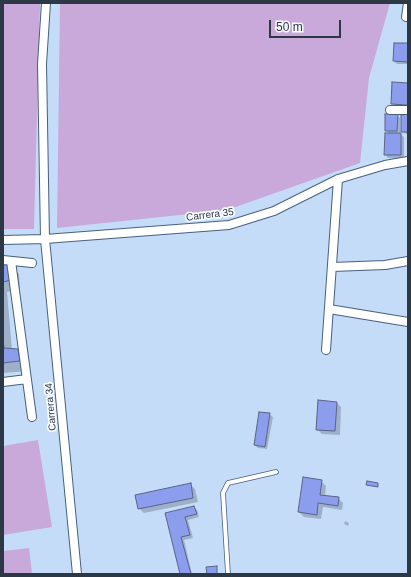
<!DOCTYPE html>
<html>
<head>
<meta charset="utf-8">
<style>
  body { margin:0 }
  #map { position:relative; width:411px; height:577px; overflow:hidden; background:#c5dcf9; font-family:Arial,sans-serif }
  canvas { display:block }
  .frame { position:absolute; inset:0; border:4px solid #2c3846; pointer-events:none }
  .scale { position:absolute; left:269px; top:20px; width:72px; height:18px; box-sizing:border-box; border:2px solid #2c3846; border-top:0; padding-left:5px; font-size:12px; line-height:14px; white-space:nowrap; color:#2c3846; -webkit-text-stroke:3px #f8fbff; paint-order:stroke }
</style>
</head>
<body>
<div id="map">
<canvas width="411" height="577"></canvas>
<div class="frame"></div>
<div class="scale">50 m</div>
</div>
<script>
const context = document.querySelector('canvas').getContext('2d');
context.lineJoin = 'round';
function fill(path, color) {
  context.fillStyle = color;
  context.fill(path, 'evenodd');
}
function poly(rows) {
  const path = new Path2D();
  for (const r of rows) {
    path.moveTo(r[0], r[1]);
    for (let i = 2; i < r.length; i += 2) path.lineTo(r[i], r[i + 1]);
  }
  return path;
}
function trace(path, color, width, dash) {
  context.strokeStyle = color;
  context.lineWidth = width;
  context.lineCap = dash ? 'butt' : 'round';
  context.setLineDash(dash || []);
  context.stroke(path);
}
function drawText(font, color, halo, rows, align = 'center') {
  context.font = font + ' Arial,sans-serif';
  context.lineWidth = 3.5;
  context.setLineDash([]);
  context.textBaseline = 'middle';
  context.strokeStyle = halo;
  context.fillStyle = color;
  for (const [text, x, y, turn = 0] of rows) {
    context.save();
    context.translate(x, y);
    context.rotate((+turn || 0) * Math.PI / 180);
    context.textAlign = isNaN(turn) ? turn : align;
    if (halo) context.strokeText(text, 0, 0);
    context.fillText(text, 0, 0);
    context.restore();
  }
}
fill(poly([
  [3,3,40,3,34,229,3,229],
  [60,3,390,3,369,78,360,163,227,210,57,228],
  [38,440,52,527,3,535,3,446],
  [29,548,32,573,3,574,3,551]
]), '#c8a9d9');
fill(poly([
  [408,44,408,64,397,64,394,61],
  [408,84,408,110,397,108,392,103],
  [397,115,400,118,400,134,404,137,404,158,388,158,385,154,389,134,386,130],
  [408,115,408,134,406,134,402,131],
  [10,265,19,274,20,289,7,292,12,350,18,350,27,360,29,371,3,373,3,267],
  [336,402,341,407,340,435,322,434,317,429],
  [269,414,273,417,267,449,258,448,255,445],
  [321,481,326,486,325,496,338,498,343,503,342,510,323,507,321,519,304,517,299,512],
  [190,484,195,489,198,502,144,513,139,508],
  [194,507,197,510,199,517,188,520,193,538,184,540,192,574,181,574,166,514],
  [345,521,349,523,348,526,344,524]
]), '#0003');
const building = poly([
  [394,43,408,43,408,62,393,61,394,43],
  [392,82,408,83,408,107,407,105,391,104,392,82],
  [385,114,398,114,397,131,385,131,385,114],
  [408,114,408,132,401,132,401,115,408,114],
  [385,133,401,133,401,155,384,155,385,133],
  [10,264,11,280,3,282,3,265,10,264],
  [3,341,4,348,18,349,20,361,3,363,3,341],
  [318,400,337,402,335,431,316,430,318,400],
  [259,412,270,413,265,447,254,445,259,412],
  [303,477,322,480,320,495,339,497,338,506,318,503,317,515,298,512,303,477],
  [367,481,378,483,378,487,366,485,367,481],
  [191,483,193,498,138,509,135,495,191,483],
  [194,506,197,514,185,517,190,535,181,537,191,574,180,574,165,513,194,506],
  [217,566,217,574,207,574,206,567,217,566]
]);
fill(building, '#8b9dec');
trace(building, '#596386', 1);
const service = poly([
  [228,574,223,493,228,483,276,472]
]);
const minor = poly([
  [46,3,42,64,45,239,77,574],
  [408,3,406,17,408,17],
  [390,110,408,110],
  [3,240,45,239,229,225,274,211,338,179,385,165,408,161],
  [3,260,32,263],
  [11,261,32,417],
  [332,267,385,265,408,261],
  [329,309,408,322],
  [326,350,338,179],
  [3,382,27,379]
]);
trace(service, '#46607e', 5.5);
trace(minor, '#46607e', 10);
trace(service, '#fff', 4);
trace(minor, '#fff', 8);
drawText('10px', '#2c3846', '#f8fbff', [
  ["Carrera 35",210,215,-7],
  ["Carrera 34",51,407,-95]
]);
</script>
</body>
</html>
